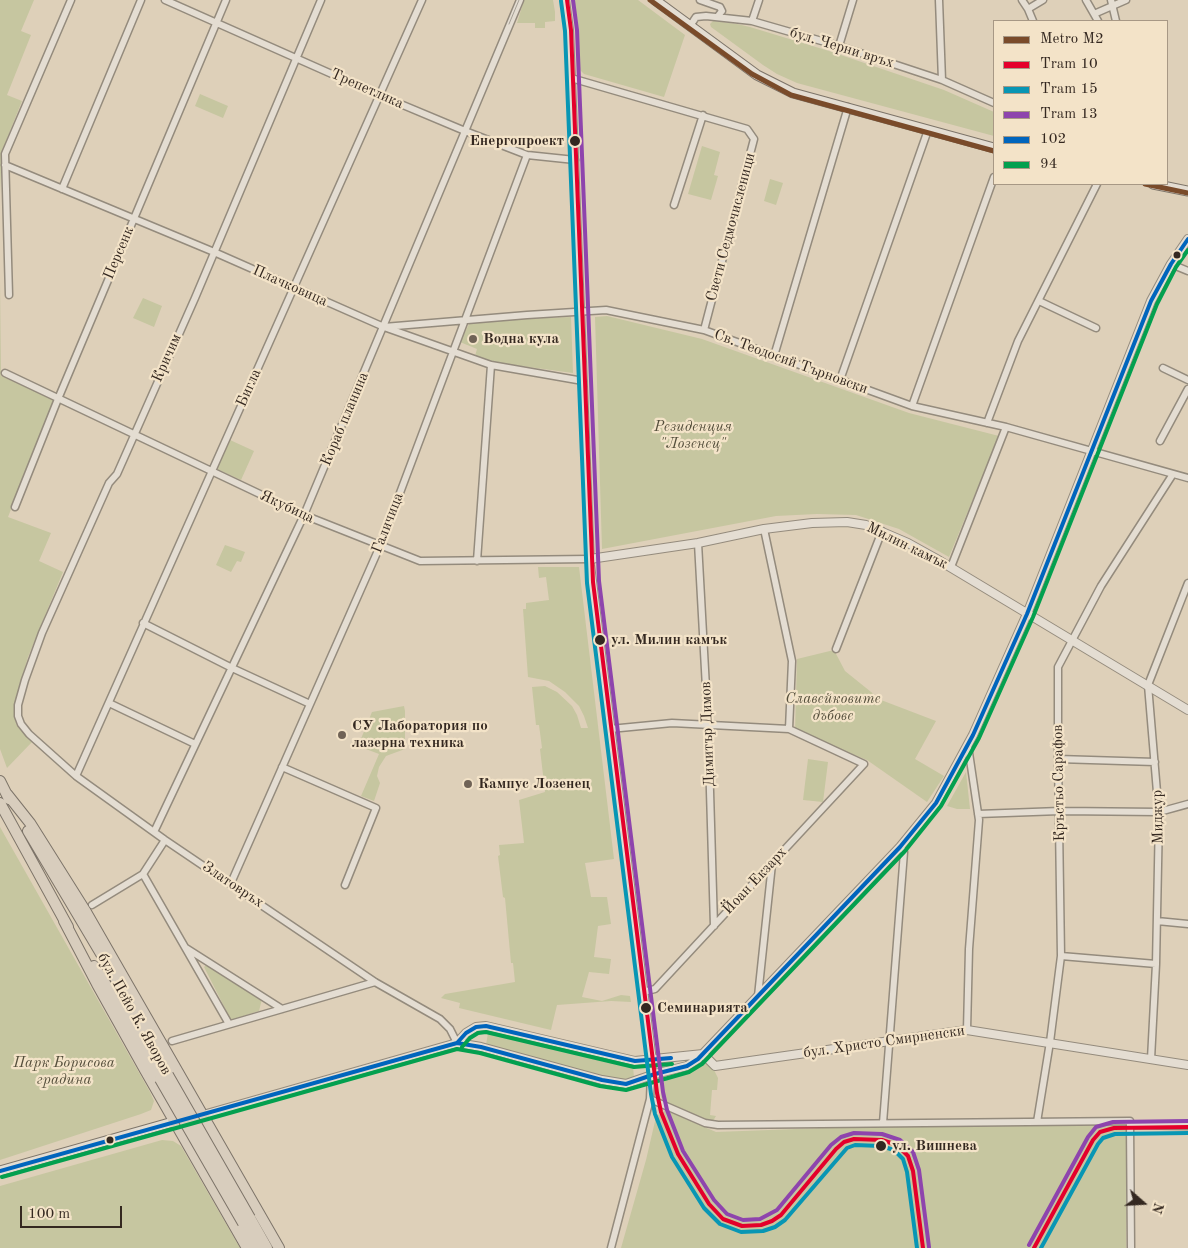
<!DOCTYPE html>
<html>
<head>
<meta charset="utf-8">
<style>
  body { margin:0 }
  #map { position:relative; width:1188px; height:1248px; overflow:hidden; background:#ded0b9; font-family:"Old Standard TT",serif }
  canvas { display:block }
  .legend { position:absolute; left:993px; top:20px; width:175px; height:165px; box-sizing:border-box; background:#f3e3c8; border:1px solid #a79885; margin:0; padding:6px 9px; list-style:none; font-size:15px; color:#342820 }
  .legend li { display:flex; align-items:center; gap:10px; height:25px }
  .legend b { width:25px; border:1px solid #a79885 }
  .north { position:absolute; left:1118px; top:1178px; width:50px; height:50px; -webkit-text-stroke:4px #f3e3c8; paint-order:stroke; rotate:109deg; font-size:14px; font-weight:700; line-height:20px; text-align:center; color:#342820 }
  .north::after { content:''; display:block; margin:auto; width:18px; height:22px; background:#342820; clip-path:polygon(50% 0,100% 100%,50% 72%,0 100%) }
  .scale { position:absolute; left:20px; top:1206px; width:102px; height:22px; box-sizing:border-box; border:2px solid #342820; border-top:0; padding-left:6px; font-size:15px; line-height:18px; white-space:nowrap; color:#342820; -webkit-text-stroke:4px #f3e3c8; paint-order:stroke }
</style>
</head>
<body>
<div id="map">
<canvas width="1188" height="1248"></canvas>
<ul class="legend">
<li><b style="height:6px;background:#7a4b2a"></b>Metro M2</li>
<li><b style="height:6px;background:#e4002b"></b>Tram 10</li>
<li><b style="height:6px;background:#0896b4"></b>Tram 15</li>
<li><b style="height:6px;background:#8e44ad"></b>Tram 13</li>
<li><b style="height:6px;background:#0065bd"></b>102</li>
<li><b style="height:6px;background:#03a04f"></b>94</li>
</ul>
<div class="north">N</div>
<div class="scale">100 m</div>
</div>
<script>
const context = document.querySelector('canvas').getContext('2d');
context.lineJoin = 'round';
function fill(path, color) {
  context.fillStyle = color;
  context.fill(path, 'evenodd');
}
function poly(rows) {
  const path = new Path2D();
  for (const r of rows) {
    path.moveTo(r[0], r[1]);
    for (let i = 2; i < r.length; i += 2) path.lineTo(r[i], r[i + 1]);
  }
  return path;
}
function trace(path, color, width, dash) {
  context.strokeStyle = color;
  context.lineWidth = width;
  context.lineCap = dash ? 'butt' : 'round';
  context.setLineDash(dash || []);
  context.stroke(path);
}
function drawText(font, color, halo, rows, align = 'center') {
  context.font = font + ' "Old Standard TT",serif';
  context.lineWidth = 4.5;
  context.setLineDash([]);
  context.textBaseline = 'middle';
  context.strokeStyle = halo;
  context.fillStyle = color;
  for (const [text, x, y, turn = 0] of rows) {
    context.save();
    context.translate(x, y);
    context.rotate((+turn || 0) * Math.PI / 180);
    context.textAlign = isNaN(turn) ? turn : align;
    if (halo) context.strokeText(text, 0, 0);
    context.fillText(text, 0, 0);
    context.restore();
  }
}
fill(poly([
  [0,0,34,0,21,31,31,35,7,95,22,101,2,151,0,194],
  [524,0,553,0,555,12,555,21,545,22,545,28,535,28,535,23,517,23],
  [574,0,638,0,685,35,664,97,584,74,580,70,578,23],
  [713,21,737,24,750,27,829,51,944,90,994,112,994,136,797,83,777,74,763,65,711,27,710,24],
  [200,94,228,106,223,118,195,106],
  [702,146,720,152,714,175,718,176,711,200,688,194],
  [770,179,783,183,776,205,764,201],
  [0,280,1,376,54,400,8,517,51,533,39,561,63,572,28,657,15,702,14,716,17,726,32,742,7,768,0,749],
  [143,298,162,306,154,327,133,318],
  [607,316,702,339,909,413,999,436,949,557,899,529,856,515,817,514,776,516,602,549,595,317],
  [571,317,573,373,492,362,475,356,477,349,460,342,469,324,496,320],
  [230,440,254,451,241,480,217,469],
  [225,545,245,552,241,562,237,561,231,572,216,565],
  [538,567,579,567,614,859,585,863,591,897,607,897,611,924,598,926,594,957,611,959,609,974,589,972,582,997,602,1001,621,995,630,996,631,1002,611,1001,557,1005,551,1030,459,1008,460,1003,441,998,445,994,515,982,513,963,511,963,505,898,503,897,498,856,500,855,499,845,524,843,519,800,545,792,540,749,542,748,539,725,536,725,532,687,545,686,557,692,572,706,577,715,581,728,588,728,584,716,579,706,565,692,549,681,528,677,523,609,526,609,526,603,549,600,546,577,539,578],
  [834,650,845,671,881,700,936,721,915,759,944,776,927,802,867,760,795,731,797,659],
  [404,706,405,711,405,749,386,756,379,767,377,776,380,783,374,801,361,796,379,754,358,746,372,712],
  [808,759,828,762,823,802,803,800],
  [966,772,970,809,957,809,947,806],
  [0,827,150,1092,154,1101,151,1110,141,1114,0,1160],
  [207,964,262,999,259,1011,231,1020,204,967],
  [491,1030,560,1049,631,1065,633,1067,634,1077,624,1079,612,1079,506,1051,486,1045,488,1033],
  [701,1062,707,1063,714,1070,718,1078,717,1090,712,1090,710,1115,716,1116,713,1121,708,1121,665,1103,661,1097,662,1085,666,1079],
  [665,1110,716,1132,849,1127,1127,1125,1126,1248,621,1248,646,1160,656,1117],
  [162,1140,173,1141,181,1146,240,1248,0,1248,0,1186]
]), '#c6c6a0');
const minor = poly([
  [165,0,379,95,465,131,527,155,575,160],
  [321,0,195,298,117,474,109,483,42,633,25,680,18,705,18,716,21,724,29,734,76,776,165,840,375,982,440,1019,450,1029,457,1043],
  [700,0,720,7,722,11,718,16],
  [939,0,942,80],
  [1022,0,1028,9,1033,21],
  [1086,0,1098,21],
  [1111,0,1116,21],
  [1028,9,1043,0],
  [1094,14,1126,0],
  [752,21,759,0],
  [690,26,696,17,706,16,752,21,839,46,942,80,994,103],
  [839,46,853,0],
  [571,78,747,129,754,139,704,330],
  [5,165,214,252,384,327,491,365,583,381],
  [62,189,141,0],
  [674,205,703,115],
  [1171,264,1188,271],
  [9,295,5,154,71,0],
  [1039,301,1096,328],
  [384,327,527,315,606,310,704,330,912,406,1006,427,1188,478],
  [774,356,848,107],
  [1163,368,1188,380],
  [5,373,304,515,420,561,590,559],
  [840,380,928,130],
  [912,406,994,177],
  [987,423,1018,341,1097,184],
  [1160,441,1188,389],
  [15,507,58,399,226,0],
  [764,529,792,661,789,729],
  [698,543,708,724,714,926],
  [477,561,491,365],
  [951,567,1006,427],
  [143,623,232,668,310,704],
  [836,649,882,531],
  [109,703,195,744],
  [610,729,672,723,789,729,864,764,655,989,643,992],
  [1058,759,1155,762],
  [282,767,376,808,345,885],
  [76,776,422,0],
  [978,814,1060,811,1159,812,1188,804],
  [154,832,304,515,520,0],
  [143,874,229,1024],
  [231,883,380,546,527,155],
  [92,905,143,874,165,840],
  [1157,921,1188,924],
  [186,948,282,1009],
  [1061,956,1156,964],
  [758,996,772,864],
  [967,1030,969,949,979,820,968,746],
  [172,1041,375,982],
  [1151,1059,1156,964,1159,816,1148,685,1188,583],
  [650,1099,705,1123,718,1125,1130,1121,1130,1125],
  [1037,1122,1050,1042,1061,956,1058,759,1058,667,1101,586,1173,474],
  [883,1123,904,852,900,847],
  [1130,1125,1131,1248],
  [1130,1125,1188,1126],
  [611,1248,650,1099,651,1075]
]);
const tertiary = poly([
  [565,0,569,30,590,565,652,1061,651,1075],
  [590,559,698,543,764,529,812,523,847,522,866,525,908,543,935,558,1188,710],
  [457,1043,466,1033,476,1027,486,1026,635,1061,703,1054],
  [703,1054,715,1066,967,1030,1188,1065],
  [203,1115,457,1043,481,1047,602,1080,626,1084,655,1074,687,1066,698,1059,900,847,936,803,973,735,1027,614,1151,301,1171,264,1188,239]
]);
const secondary = poly([
  [655,0,757,75,793,93,994,148],
  [1153,184,1188,191],
  [0,1171,180,1120]
]);
const primary = poly([
  [0,781,9,799],
  [7,794,30,823,86,912,279,1248],
  [0,803,68,927],
  [28,831,113,974,168,1075],
  [64,921,97,984,145,1070,247,1248],
  [94,966,119,1005,160,1079],
  [250,1218,267,1248],
  [243,1223,257,1248]
]);
trace(minor, '#948b7d', 9);
trace(tertiary, '#948b7d', 10);
trace(secondary, '#7d7469', 11);
trace(primary, '#7d7469', 12);
trace(minor, '#e4ddd2', 6);
trace(tertiary, '#e4ddd2', 8);
trace(secondary, '#e4ddd2', 9);
trace(primary, '#d8cdbd', 10);
trace(poly([
  [509,24,519,0]
]), '#a6a096', 1);
const primaryBridge = poly([
  [168,1075,250,1218],
  [160,1079,243,1223]
]);
trace(primaryBridge, '#7d7469', 12, []);
trace(primaryBridge, '#d8cdbd', 10);
trace(poly([
  [457,1043,466,1033,476,1027,486,1026,635,1061,671,1058],
  [0,1171,457,1043,481,1047,602,1080,626,1084,655,1074,687,1066,698,1059,900,847,936,803,973,735,1027,614,1151,301,1171,264,1188,239]
]), '#0065bd', 4);
trace(poly([
  [462,1047,470,1038,478,1033,486,1032,634,1067,672,1064],
  [2,1177,457,1049,480,1053,600,1086,626,1090,689,1072,702,1064,905,851,941,806,979,738,1033,617,1157,304,1176,267,1188,250]
]), '#03a04f', 4);
trace(poly([
  [567,0,571,30,593,582,657,1093,661,1112,678,1154,709,1204,723,1219,742,1226,761,1225,772,1221,781,1215,836,1149,844,1142,854,1139,882,1140,897,1145,908,1156,913,1171,923,1248],
  [1034,1248,1093,1140,1100,1132,1114,1128,1188,1127]
]), '#e4002b', 4);
trace(poly([
  [561,1,565,31,587,583,651,1094,655,1114,672,1157,704,1208,720,1224,741,1232,763,1231,775,1227,785,1220,847,1148,855,1145,881,1146,894,1150,903,1159,907,1172,917,1248],
  [1041,1248,1098,1144,1103,1138,1115,1134,1188,1133]
]), '#0896b4', 4);
trace(poly([
  [573,0,577,30,599,581,663,1092,667,1110,683,1151,714,1200,727,1214,743,1220,760,1219,777,1210,831,1145,841,1137,854,1133,882,1134,900,1140,913,1152,919,1170,929,1247],
  [1029,1245,1088,1137,1096,1127,1113,1122,1188,1121]
]), '#8e44ad', 4);
trace(poly([
  [650,0,752,74,791,95,994,151],
  [1145,184,1188,193]
]), '#7a4b2a', 5);
for (const [x, y, r, color] of [
  [575,141,6,"#342820"],
  [1177,255,4.5,"#342820"],
  [473,339,5,"#706356"],
  [600,640,6,"#342820"],
  [342,735,5,"#706356"],
  [468,784,5,"#706356"],
  [646,1008,6,"#342820"],
  [110,1140,4.5,"#342820"],
  [881,1146,6,"#342820"]
]) {
  const dot = new Path2D();
  dot.arc(x, y, r, 0, 2 * Math.PI);
  context.fillStyle = color;
  context.fill(dot);
  trace(dot, '#f3e3c8', 2);
}
drawText('15px', '#342820', '#f3e3c8', [
  ["бул. Черни връх",842,48,17],
  ["Трепетлика",367,89,24],
  ["Свети Седмочисленици",731,227,-75],
  ["Персенк",119,253,-67],
  ["Плачковица",290,286,24],
  ["Кричим",167,358,-66],
  ["Св. Теодосий Търновски",791,362,20],
  ["Бигла",249,388,-66],
  ["Кораб планина",345,419,-67],
  ["Якубица",287,507,25],
  ["Галичица",388,523,-69],
  ["Милин камък",907,546,26],
  ["Димитър Димов",708,734,-92],
  ["Кръстьо Сарафов",1059,783,-91],
  ["Миджур",1158,817,-91],
  ["Йоан Екзарх",755,881,-47],
  ["Златовръх",233,885,34],
  ["бул. Пейо К. Яворов",134,1014,61],
  ["бул. Христо Смирненски",884,1042,-8]
]);
drawText('bold 15px', '#342820', '#f3e3c8', [
  ["Енергопроект",564,141,"right"],
  ["ул. Милин камък",611,640],
  ["Семинарията",657,1008],
  ["ул. Вишнева",892,1146]
], 'left');
drawText('bold 15px', '#342820', '#f3e3c8', [
  ["Водна кула",483,339],
  ["СУ Лаборатория по",352,726],
  ["лазерна техника",352,743],
  ["Кампус Лозенец",478,784]
], 'left');
drawText('italic 15px', '#544e3b', '#f3e3c8', [
  ["Резиденция",693,427],
  ["\"Лозенец\"",693,444],
  ["Славейковите",833,699],
  ["дъбове",833,716],
  ["Парк Борисова",64,1063],
  ["градина",64,1080]
]);
</script>
</body>
</html>
